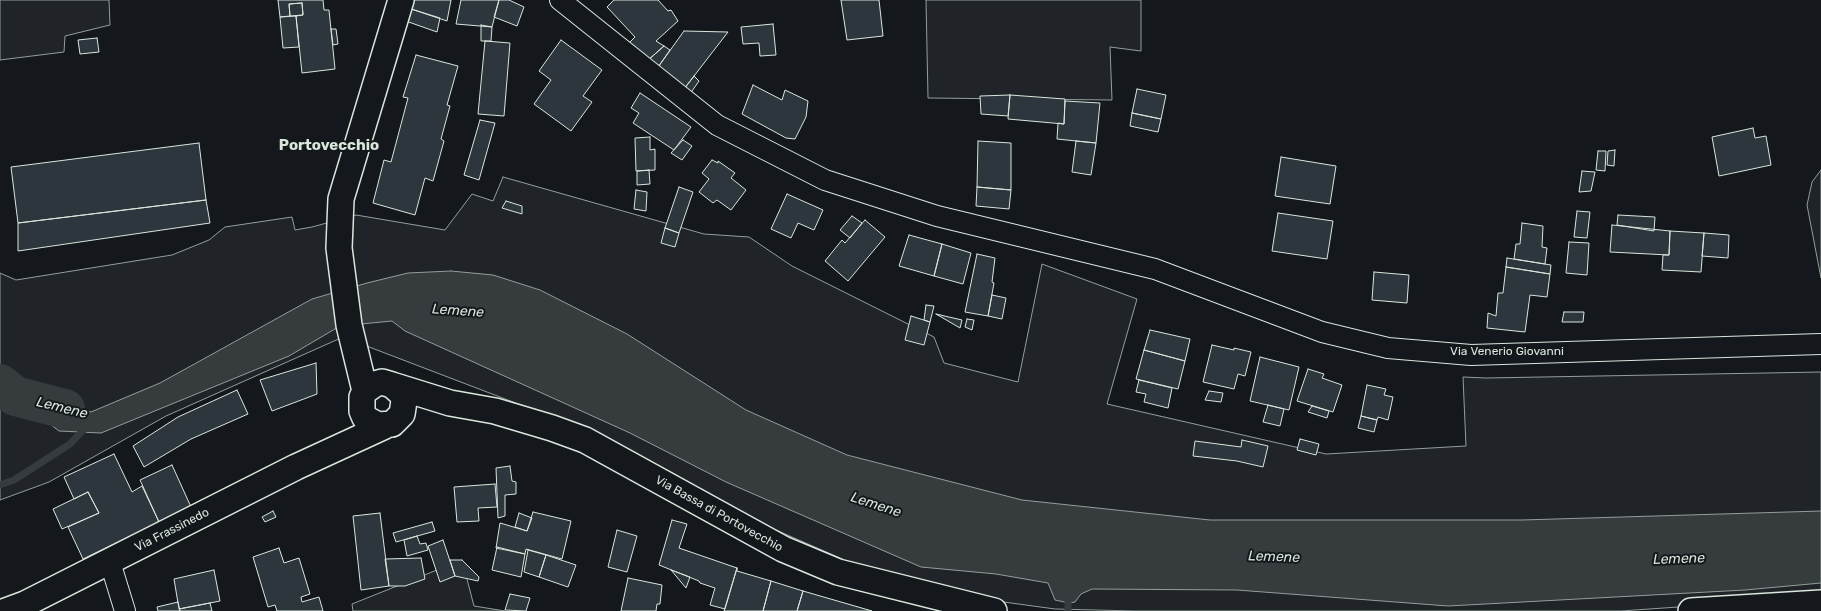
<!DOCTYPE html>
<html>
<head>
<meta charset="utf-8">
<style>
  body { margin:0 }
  canvas { display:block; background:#14181c }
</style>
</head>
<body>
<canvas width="1821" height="611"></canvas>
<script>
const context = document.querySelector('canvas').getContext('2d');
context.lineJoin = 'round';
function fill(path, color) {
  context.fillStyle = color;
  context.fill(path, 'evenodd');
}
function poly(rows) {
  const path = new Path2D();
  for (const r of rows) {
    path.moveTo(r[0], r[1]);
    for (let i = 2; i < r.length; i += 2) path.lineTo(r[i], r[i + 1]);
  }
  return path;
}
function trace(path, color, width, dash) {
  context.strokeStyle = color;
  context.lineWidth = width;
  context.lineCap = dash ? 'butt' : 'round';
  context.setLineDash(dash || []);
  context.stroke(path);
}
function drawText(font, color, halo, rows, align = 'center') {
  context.font = font + ' Rubik,sans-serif';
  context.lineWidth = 4;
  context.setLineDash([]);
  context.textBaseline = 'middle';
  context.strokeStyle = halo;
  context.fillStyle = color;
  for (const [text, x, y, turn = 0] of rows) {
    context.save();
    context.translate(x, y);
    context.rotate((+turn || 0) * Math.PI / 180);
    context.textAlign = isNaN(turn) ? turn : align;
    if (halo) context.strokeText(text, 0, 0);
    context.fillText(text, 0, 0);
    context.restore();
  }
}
const green = poly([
  [0,0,109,0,110,25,65,36,64,52,0,60,0,0],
  [926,0,1141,0,1141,51,1110,47,1112,100,928,98,926,0],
  [1821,170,1821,278,1807,205,1812,182,1821,170],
  [503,177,704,234,749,237,792,266,934,337,944,363,1018,382,1042,264,1137,299,1107,404,1326,454,1466,446,1463,377,1486,378,1821,372,1821,597,1621,611,1135,611,1055,609,967,597,849,562,719,505,589,431,343,337,166,416,49,482,0,500,0,273,16,280,172,255,209,240,225,227,292,217,295,230,312,227,356,215,445,230,472,194,493,201,503,177],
  [462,560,474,606,505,611,353,611,352,604,462,560]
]);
fill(green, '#202428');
trace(green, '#939e99', 1);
const water = poly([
  [451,271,493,275,540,290,627,334,746,410,847,455,1022,500,1210,520,1522,520,1821,511,1821,583,1745,590,1448,606,1237,590,1092,589,1081,594,1075,602,1069,603,1055,600,1048,583,996,574,921,567,726,482,630,433,405,331,392,321,340,326,289,356,101,433,59,431,0,385,0,365,36,396,91,412,160,383,312,299,367,283,408,273,451,271]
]);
fill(water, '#363b3e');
trace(water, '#939e99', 1);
trace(poly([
  [0,485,14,480,70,444,88,425],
  [1068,611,1068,594]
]), '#363b3e', 7);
trace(poly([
  [0,384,15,396,65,409]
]), '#363b3e', 40);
const building = poly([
  [278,0,323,0,324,10,329,10,335,69,302,73,296,16,303,15,302,3,289,4,290,16,280,17,278,0],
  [411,0,451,0,447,21,408,8,411,0],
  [461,0,499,0,492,27,456,24,461,0],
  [499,0,509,0,524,7,517,26,494,17,499,0],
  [614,0,658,0,668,11,671,10,678,21,656,41,664,46,646,62,627,45,635,37,607,7,614,0],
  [841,0,879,0,883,36,847,40,841,0],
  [302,3,303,15,290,16,289,4,302,3],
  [408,8,440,18,437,32,403,20,408,8],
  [296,16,299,47,283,48,280,17,296,16],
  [773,24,776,55,760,56,759,43,743,44,741,27,773,24],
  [481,25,492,27,491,41,481,41,481,25],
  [331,29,336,29,338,44,333,45,331,29],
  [684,31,728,32,684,89,656,70,684,31],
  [97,38,99,52,80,54,78,40,97,38],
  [561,40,602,70,583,96,592,102,571,131,534,104,551,80,539,71,561,40],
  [485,41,510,43,504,116,478,114,485,41],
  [664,46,670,50,656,70,646,62,664,46],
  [416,55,458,66,447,105,450,106,441,139,444,141,433,181,425,178,415,215,373,203,384,160,391,162,408,98,403,97,416,55],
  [694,76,699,81,690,94,684,89,694,76],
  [753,85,782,100,785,90,808,101,806,117,795,139,786,138,742,114,753,85],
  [1137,89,1166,95,1161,119,1132,113,1137,89],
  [640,93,691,127,674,150,633,123,639,113,631,108,640,93],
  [1010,95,1008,116,981,114,980,96,1010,95],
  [1010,95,1065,99,1064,124,1008,119,1010,95],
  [1065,101,1100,103,1096,143,1057,139,1058,123,1064,124,1065,101],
  [1132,113,1161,119,1158,132,1130,126,1132,113],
  [480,120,495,123,479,180,464,175,480,120],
  [1753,128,1755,138,1766,136,1771,165,1719,176,1712,137,1753,128],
  [650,137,650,150,655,149,655,170,636,171,635,138,650,137],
  [683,140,692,146,682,160,671,153,683,140],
  [978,141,1011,143,1011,190,977,187,978,141],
  [1076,141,1096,143,1091,175,1072,172,1076,141],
  [199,143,206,200,18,223,11,167,199,143],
  [1615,150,1614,166,1607,165,1608,151,1615,150],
  [1598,151,1606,151,1605,171,1596,170,1598,151],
  [1281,157,1336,166,1330,204,1275,196,1281,157],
  [712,160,718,163,718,161,735,173,731,178,746,190,731,210,717,200,713,203,699,192,709,179,702,173,712,160],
  [649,170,650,184,637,185,637,171,649,170],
  [1582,171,1595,172,1591,191,1579,192,1582,171],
  [679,187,693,192,679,233,665,228,679,187],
  [977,187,1011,190,1009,209,976,206,977,187],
  [636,190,647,192,646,211,634,209,636,190],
  [787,194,823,210,814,230,798,223,791,238,771,229,787,194],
  [206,200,210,223,18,251,18,223,206,200],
  [506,201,522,206,522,214,502,208,506,201],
  [1577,211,1590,212,1587,238,1574,237,1577,211],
  [1278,213,1333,221,1327,259,1272,251,1278,213],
  [1618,215,1655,217,1654,231,1617,225,1618,215],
  [852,216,862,223,850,238,840,230,852,216],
  [865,220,885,237,848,281,825,261,842,240,845,243,865,220],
  [1522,223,1543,226,1542,247,1547,248,1545,264,1514,259,1516,244,1520,244,1522,223],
  [1612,225,1670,231,1669,255,1610,252,1612,225],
  [665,228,679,233,675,247,661,243,665,228],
  [1670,231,1704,233,1701,272,1662,270,1663,255,1669,255,1670,231],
  [1704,233,1729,235,1728,258,1702,256,1704,233],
  [909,235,942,244,934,276,899,266,909,235],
  [1569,242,1589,243,1587,275,1566,273,1569,242],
  [942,244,971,253,963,284,934,276,942,244],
  [977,254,995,258,992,282,994,283,988,316,965,312,977,254],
  [1507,258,1551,265,1550,274,1506,267,1507,258],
  [1506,267,1550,274,1547,297,1530,295,1525,332,1487,328,1488,313,1496,316,1498,293,1503,293,1506,267],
  [1374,272,1409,275,1407,303,1372,300,1374,272],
  [992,295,1006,298,1002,319,988,316,992,295],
  [926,305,934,306,930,322,924,320,926,305],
  [1564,312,1584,312,1583,322,1562,322,1564,312],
  [936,314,962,320,960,328,936,314],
  [911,316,930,322,924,345,905,340,911,316],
  [967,319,974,320,972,330,965,327,967,319],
  [1150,330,1190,339,1185,361,1144,350,1150,330],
  [1212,345,1234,350,1234,348,1251,352,1245,376,1238,374,1234,389,1203,382,1212,345],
  [1144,350,1185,361,1178,389,1136,379,1144,350],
  [1260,357,1299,367,1289,410,1250,401,1260,357],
  [316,363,317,394,272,411,260,380,316,363],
  [1308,369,1324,374,1322,378,1342,385,1333,412,1297,401,1308,369],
  [1139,380,1172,388,1168,408,1144,402,1146,394,1136,392,1139,380],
  [1367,385,1386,389,1384,395,1393,397,1388,420,1378,417,1377,420,1361,416,1367,385],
  [237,390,248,414,191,439,144,467,133,446,178,417,237,390],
  [1209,391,1223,393,1221,402,1205,400,1209,391],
  [1268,405,1284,409,1280,426,1263,422,1268,405],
  [1312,406,1329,411,1327,418,1308,412,1312,406],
  [1361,416,1377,420,1374,432,1358,428,1361,416],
  [1300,439,1319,444,1316,455,1297,450,1300,439],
  [1242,440,1268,446,1263,467,1237,461,1193,456,1195,441,1241,447,1242,440],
  [114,454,132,492,142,486,159,522,83,559,68,527,99,513,88,492,74,499,64,477,114,454],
  [172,465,191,507,159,522,140,480,172,465],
  [510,466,512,481,516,482,516,494,505,495,505,516,498,518,496,468,510,466],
  [495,484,497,507,478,508,479,521,457,522,454,487,495,484],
  [88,492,99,513,62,529,53,509,88,492],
  [273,511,276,517,265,522,262,517,273,511],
  [533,512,571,521,562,559,526,549,525,554,496,548,500,523,527,531,533,512],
  [380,513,389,586,361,590,353,516,380,513],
  [519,513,532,518,527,531,515,527,519,513],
  [672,520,687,524,679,548,737,568,725,609,710,605,715,588,700,583,699,581,659,565,672,520],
  [432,522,435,531,396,542,393,533,432,522],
  [617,530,637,536,627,572,608,567,617,530],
  [417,536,420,544,426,543,428,550,407,556,404,540,417,536],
  [443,540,455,576,440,582,428,546,443,540],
  [497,547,525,554,521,577,492,570,497,547],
  [279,548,284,563,299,558,310,594,301,597,302,602,319,597,323,611,277,611,275,605,268,607,253,557,279,548],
  [528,550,546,555,539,577,524,572,528,550],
  [546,555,576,565,568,587,539,577,546,555],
  [421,558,425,579,405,586,389,586,385,559,421,558],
  [450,560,462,560,479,577,478,581,455,576,450,560],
  [737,568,737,571,771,581,763,611,724,611,737,568],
  [214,570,220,601,179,609,174,579,214,570],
  [671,570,690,577,686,588,671,570],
  [628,578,662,585,660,604,657,604,656,611,621,611,628,578],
  [771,581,803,591,797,611,763,611,771,581],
  [803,591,872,611,797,611,803,591],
  [510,594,530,598,526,611,505,610,510,594],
  [178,602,180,611,158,611,157,607,178,602],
  [210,603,212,611,180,611,179,609,210,603]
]);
fill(building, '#2c363c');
trace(building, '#d8e6dc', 1);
const minor = poly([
  [560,0,717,125,825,180,937,216,1155,269,1322,332,1388,348,1471,355,1821,344],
  [110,562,125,611]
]);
const tertiary = poly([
  [392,385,450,403,495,411,552,428,585,440,783,549,838,572,994,611],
  [365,391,375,384,382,382,392,385,402,394,404,401,402,414,392,424,378,425,365,418,362,411,362,397,365,391,349,325,339,248,341,199,401,0],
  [6,611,25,604,296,467,385,426],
  [1691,611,1821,603]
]);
trace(minor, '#d8e6dc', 22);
trace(tertiary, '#d8e6dc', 28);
trace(minor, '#14181c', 20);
trace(tertiary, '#14181c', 25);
drawText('12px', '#d8e6dc', '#14181c', [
  ["Via Venerio Giovanni",1507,352],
  ["Via Bassa di Portovecchio",719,514,29],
  ["Via Frassinedo",172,530,-27]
]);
drawText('italic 14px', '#d8e6dc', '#14181c', [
  ["Lemene",458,311,4],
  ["Lemene",62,408,14],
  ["Lemene",876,505,18],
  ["Lemene",1274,557,2],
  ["Lemene",1679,559,-2]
]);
drawText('bold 15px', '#d8e6dc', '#14181c', [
  ["Portovecchio",329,146]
]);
</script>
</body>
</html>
